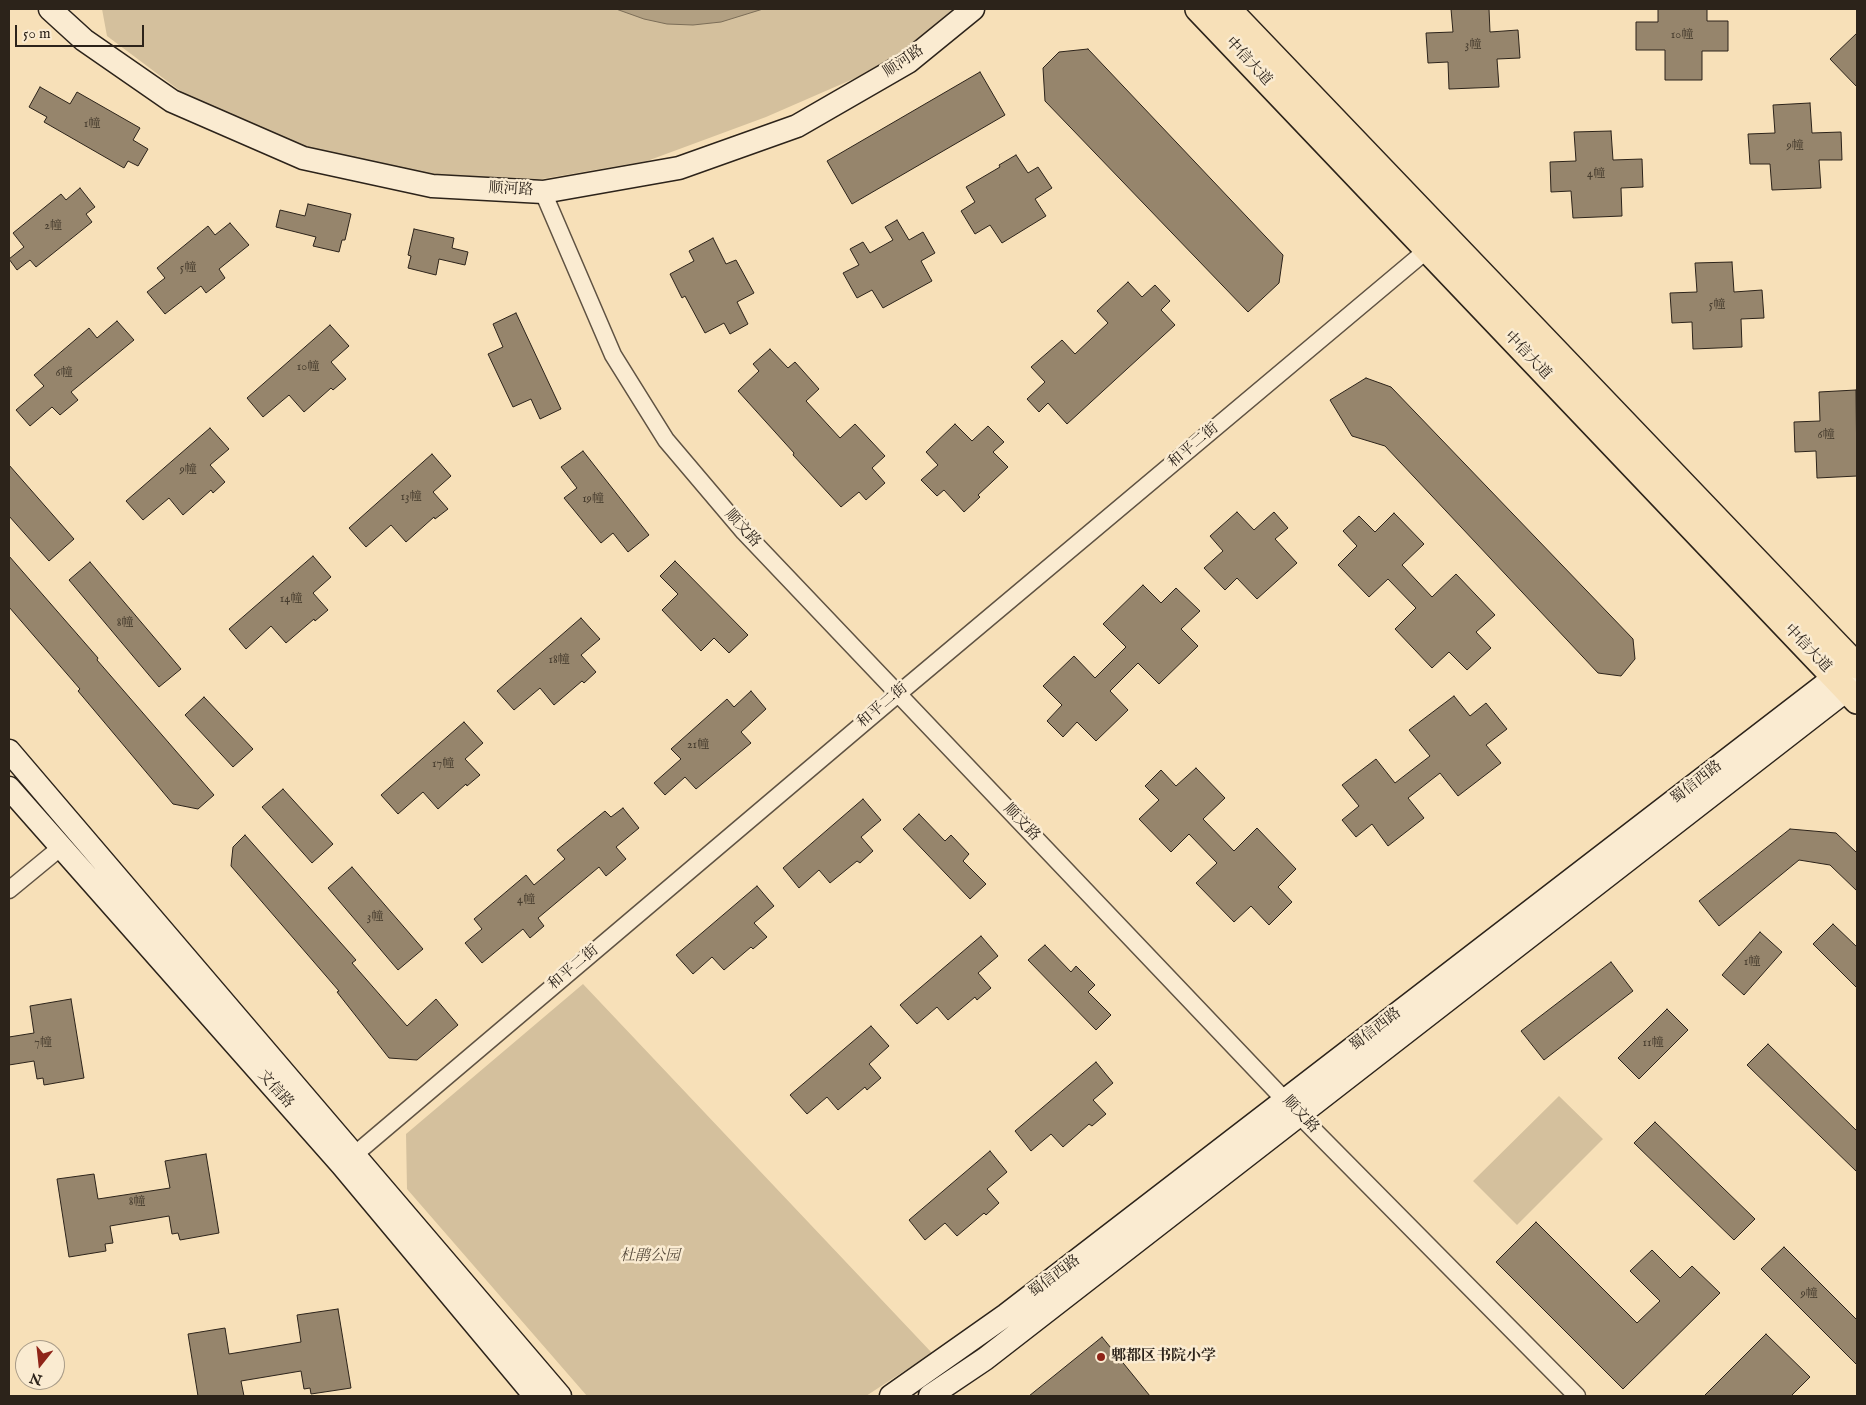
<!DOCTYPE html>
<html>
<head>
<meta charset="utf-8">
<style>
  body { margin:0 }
  #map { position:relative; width:1866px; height:1405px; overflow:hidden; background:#f7e0b8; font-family:"IM FELL English",serif }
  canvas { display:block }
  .frame { position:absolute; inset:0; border:10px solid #2c231a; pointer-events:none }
  .north { position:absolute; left:15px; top:1340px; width:50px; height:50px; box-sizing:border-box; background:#faebd1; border:1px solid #a89b88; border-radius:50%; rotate:196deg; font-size:14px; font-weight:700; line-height:20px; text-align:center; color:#2c231a }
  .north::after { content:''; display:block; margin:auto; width:18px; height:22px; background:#8f2418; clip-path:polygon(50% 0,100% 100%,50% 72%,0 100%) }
  .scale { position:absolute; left:15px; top:25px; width:129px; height:22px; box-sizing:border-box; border:2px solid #2c231a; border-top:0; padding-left:6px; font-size:15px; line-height:18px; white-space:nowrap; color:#2c231a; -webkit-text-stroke:4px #faebd1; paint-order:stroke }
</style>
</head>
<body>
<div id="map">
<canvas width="1866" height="1405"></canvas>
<div class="frame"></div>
<div class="north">N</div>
<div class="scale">50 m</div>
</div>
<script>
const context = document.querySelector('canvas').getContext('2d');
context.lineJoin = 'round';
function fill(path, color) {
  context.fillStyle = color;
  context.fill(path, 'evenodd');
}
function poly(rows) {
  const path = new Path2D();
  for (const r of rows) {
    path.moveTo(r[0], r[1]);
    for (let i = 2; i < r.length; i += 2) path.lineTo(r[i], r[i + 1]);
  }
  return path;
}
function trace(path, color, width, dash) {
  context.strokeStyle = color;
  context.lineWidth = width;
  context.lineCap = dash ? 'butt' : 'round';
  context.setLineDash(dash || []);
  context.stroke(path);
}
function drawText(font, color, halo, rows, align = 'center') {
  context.font = font + ' "IM FELL English","Noto Serif SC",serif';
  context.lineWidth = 5;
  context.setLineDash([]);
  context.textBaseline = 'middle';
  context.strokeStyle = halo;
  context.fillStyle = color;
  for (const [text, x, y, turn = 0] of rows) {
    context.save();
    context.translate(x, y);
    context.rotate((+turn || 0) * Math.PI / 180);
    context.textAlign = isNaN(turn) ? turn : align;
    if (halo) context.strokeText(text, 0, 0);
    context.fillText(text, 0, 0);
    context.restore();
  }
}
fill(poly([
  [102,9,954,9,883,66,766,117,647,161,536,180,433,176,303,148,191,99,107,36],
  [583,984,932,1353,866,1396,587,1396,407,1189,406,1134],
  [1559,1096,1603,1139,1517,1225,1473,1181]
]), '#d4c09d');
const water = poly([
  [616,9,763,9,721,22,693,25,667,24,644,19,616,9]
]);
fill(water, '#b2a082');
trace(water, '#7c6e58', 1);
const building = poly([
  [1451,9,1489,9,1490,32,1518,30,1520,58,1497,59,1499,87,1449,89,1448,62,1428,63,1426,33,1453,32,1451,9],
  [1658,9,1707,9,1707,21,1728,21,1728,51,1702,51,1702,80,1665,80,1665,50,1636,50,1636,22,1658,22,1658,9],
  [1857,33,1857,87,1830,59,1857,33],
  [1088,49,1283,255,1279,283,1248,312,1045,101,1043,68,1059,52,1088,49],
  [980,72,1005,115,852,204,827,161,980,72],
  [40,87,70,104,77,92,140,128,133,140,148,149,138,166,128,161,124,168,44,122,47,117,29,107,40,87],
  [1810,103,1812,133,1841,132,1842,160,1819,160,1821,188,1772,190,1770,164,1750,164,1748,134,1775,133,1773,105,1810,103],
  [1611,131,1613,160,1642,159,1643,187,1621,188,1622,216,1573,218,1571,191,1551,192,1550,162,1576,161,1574,132,1611,131],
  [1016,155,1028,173,1038,167,1052,188,1035,199,1046,216,1002,243,990,225,975,234,961,211,975,202,966,187,1000,167,999,165,1016,155],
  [80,188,95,207,86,214,92,222,36,267,30,260,17,270,9,259,24,247,13,233,61,194,66,200,80,188],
  [308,204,351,214,345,240,342,240,339,252,313,246,316,237,276,227,280,210,305,216,308,204],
  [897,220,909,240,923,232,935,253,921,261,932,281,883,308,872,290,857,298,843,273,859,265,850,249,863,242,870,253,893,240,885,227,897,220],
  [230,223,249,245,219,269,225,278,206,293,201,286,165,314,147,292,165,278,157,268,208,226,215,235,230,223],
  [414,229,454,238,452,248,468,252,465,265,439,259,436,275,408,268,411,256,408,255,414,229],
  [713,238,726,264,736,260,754,293,737,302,748,324,730,334,724,323,705,333,685,296,682,298,670,274,694,261,689,251,713,238],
  [1732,262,1734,292,1762,290,1764,318,1741,319,1742,347,1693,349,1692,322,1672,323,1670,293,1697,292,1695,263,1732,262],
  [1128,282,1142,297,1155,285,1170,301,1161,310,1175,325,1067,424,1048,403,1039,412,1027,399,1045,382,1031,367,1062,340,1075,354,1108,323,1097,311,1128,282],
  [516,313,561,409,540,419,531,399,513,407,488,354,503,347,493,324,516,313],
  [117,321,134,340,71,392,78,400,60,415,52,407,30,426,16,410,44,386,34,375,89,328,97,338,117,321],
  [330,325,349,346,331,362,346,379,333,390,331,388,304,412,289,395,263,417,247,398,330,325],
  [770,349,788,368,795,362,819,389,806,401,840,438,855,424,885,456,872,468,885,483,866,500,859,492,841,507,793,455,794,453,738,391,759,371,753,364,770,349],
  [1366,378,1391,387,1633,639,1635,659,1621,676,1598,673,1385,446,1352,436,1330,400,1366,378],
  [1856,390,1857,476,1817,478,1816,451,1795,452,1794,422,1820,421,1819,392,1856,390],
  [955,424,972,441,988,426,1004,442,993,452,1008,467,978,495,980,497,964,512,944,490,937,496,921,480,938,465,926,452,955,424],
  [210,428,229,449,210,465,225,482,213,493,211,490,183,515,169,498,143,520,126,501,210,428],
  [583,451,649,535,628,552,613,533,601,543,564,498,577,488,561,467,583,451],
  [432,454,451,476,433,492,448,509,435,519,434,517,406,542,391,525,366,547,349,528,432,454],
  [9,465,74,539,49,561,9,516,9,465],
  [1237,512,1254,530,1274,512,1288,528,1275,539,1297,563,1257,599,1237,578,1225,590,1204,568,1223,551,1210,536,1237,512],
  [1394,513,1424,544,1402,565,1432,597,1456,574,1495,615,1476,632,1491,648,1467,670,1449,652,1432,668,1395,629,1416,608,1388,579,1369,597,1338,565,1357,546,1343,531,1359,516,1375,532,1394,513],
  [9,556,98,658,97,660,214,795,198,809,173,804,78,691,80,689,9,607,9,556],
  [313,556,331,577,313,593,328,610,315,621,314,619,286,643,271,626,246,649,229,629,313,556],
  [675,561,748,635,729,653,714,638,701,651,662,610,678,594,660,576,675,561],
  [90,562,181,669,159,687,69,580,90,562],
  [1143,585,1161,603,1176,588,1200,611,1181,629,1198,646,1159,684,1138,663,1110,691,1128,710,1096,741,1077,722,1063,737,1047,721,1062,705,1043,686,1074,656,1095,678,1126,647,1103,624,1143,585],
  [581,618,600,639,581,655,596,672,584,683,582,681,554,705,540,688,514,710,497,691,581,618],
  [751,691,766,709,741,732,751,743,696,789,685,777,665,795,654,783,681,759,671,749,727,699,734,707,751,691],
  [1454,696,1470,716,1486,703,1507,729,1486,745,1501,763,1458,796,1440,773,1408,798,1424,818,1388,846,1372,824,1356,837,1342,820,1359,806,1342,785,1376,759,1395,783,1430,756,1409,730,1454,696],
  [204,697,253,749,233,767,185,715,204,697],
  [464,722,483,743,465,759,480,775,467,786,466,784,438,809,423,792,398,814,381,795,464,722],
  [1196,768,1225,798,1203,819,1234,851,1257,828,1296,869,1278,887,1292,902,1269,925,1251,906,1234,922,1196,883,1217,863,1189,834,1171,852,1139,819,1159,800,1145,786,1161,770,1176,786,1196,768],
  [283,789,333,844,312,863,262,807,283,789],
  [863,799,881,820,861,837,873,851,860,863,857,861,830,883,819,870,799,888,783,868,863,799],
  [623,808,639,828,616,847,626,859,606,876,599,867,538,918,544,926,530,938,523,929,482,963,465,943,482,929,474,919,526,875,534,885,565,859,557,850,605,811,611,817,623,808],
  [919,814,945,841,951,835,969,854,963,861,986,884,970,899,903,829,919,814],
  [1790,829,1836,833,1857,853,1857,891,1830,865,1799,860,1719,926,1699,901,1790,829],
  [245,835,356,960,352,963,407,1026,436,999,458,1025,417,1060,389,1058,337,992,339,991,231,866,233,847,245,835],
  [352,867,423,949,398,970,328,888,352,867],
  [757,886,774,906,754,923,767,937,753,949,751,947,724,970,712,957,693,974,676,955,757,886],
  [1833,924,1857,947,1857,988,1813,944,1833,924],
  [1760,932,1782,952,1744,995,1722,975,1760,932],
  [981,936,998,956,978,973,991,988,977,1000,975,997,948,1020,937,1007,917,1024,900,1005,981,936],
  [1045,945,1071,972,1076,966,1095,985,1088,992,1111,1015,1096,1030,1028,960,1045,945],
  [1611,962,1633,991,1544,1060,1521,1031,1611,962],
  [71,999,84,1078,44,1085,43,1078,37,1079,34,1061,9,1065,9,1037,34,1033,30,1006,71,999],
  [1667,1009,1688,1030,1639,1079,1618,1058,1667,1009],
  [871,1026,889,1046,869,1064,881,1078,867,1090,865,1087,838,1110,827,1097,807,1114,790,1095,871,1026],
  [1768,1044,1857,1131,1857,1172,1747,1065,1768,1044],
  [1096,1062,1113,1083,1093,1100,1106,1114,1092,1126,1089,1124,1063,1147,1051,1134,1031,1151,1015,1131,1096,1062],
  [1655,1122,1755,1219,1734,1240,1634,1143,1655,1122],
  [990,1151,1007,1172,987,1189,999,1203,986,1215,984,1213,957,1236,945,1223,925,1240,909,1220,990,1151],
  [206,1154,219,1233,180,1240,178,1233,172,1234,169,1216,110,1226,113,1243,105,1244,106,1251,69,1257,57,1179,94,1174,98,1199,170,1188,165,1161,206,1154],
  [1536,1222,1637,1323,1660,1301,1630,1271,1652,1250,1680,1278,1692,1266,1720,1293,1623,1389,1496,1262,1536,1222],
  [1784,1247,1857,1320,1857,1365,1761,1269,1784,1247],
  [338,1309,351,1388,311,1394,310,1388,304,1389,301,1371,241,1381,244,1396,198,1396,188,1334,225,1328,229,1354,301,1342,297,1315,338,1309],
  [1766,1334,1810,1377,1791,1396,1704,1396,1766,1334],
  [1102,1337,1150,1396,1029,1396,1102,1337]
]);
fill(building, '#96856c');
trace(building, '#2c231a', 1);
const street = poly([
  [543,192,613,355,666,440,744,532,1300,1116,1577,1396],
  [9,890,60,848],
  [347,1161,898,694,1427,250]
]);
const secondary = poly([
  [50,9,84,40,172,101,303,158,432,186,543,192,679,168,797,126,908,62,973,9],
  [9,751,560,1396],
  [9,788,342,1165,535,1396],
  [891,1396,1006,1315,1849,666],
  [930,1396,985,1359,1857,682]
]);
const primary = poly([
  [1198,9,1857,701],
  [1228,9,1857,666]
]);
trace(street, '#5f5242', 19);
trace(secondary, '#2c231a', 25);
trace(primary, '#2c231a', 28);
trace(street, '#faebd1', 16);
trace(secondary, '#faebd1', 22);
trace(primary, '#f7e0b8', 25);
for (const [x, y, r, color] of [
  [1101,1357,5,"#8f2418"]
]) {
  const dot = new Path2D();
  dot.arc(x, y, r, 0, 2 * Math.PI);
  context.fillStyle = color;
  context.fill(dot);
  trace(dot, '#faebd1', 2);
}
drawText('12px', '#463c2e', null, [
  ["10幢",1682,36],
  ["3幢",1473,46],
  ["1幢",92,125],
  ["9幢",1795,147],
  ["4幢",1596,175],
  ["2幢",53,227],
  ["5幢",188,269],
  ["5幢",1717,306],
  ["10幢",308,368],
  ["6幢",64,374],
  ["6幢",1826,436],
  ["9幢",188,471],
  ["13幢",411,498],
  ["19幢",593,500],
  ["14幢",291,600],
  ["8幢",125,624],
  ["18幢",559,661],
  ["21幢",698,746],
  ["17幢",443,765],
  ["4幢",526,901],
  ["3幢",375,918],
  ["1幢",1752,963],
  ["7幢",43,1044],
  ["11幢",1653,1044],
  ["8幢",137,1203],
  ["9幢",1809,1295]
]);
drawText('15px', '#2c231a', '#faebd1', [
  ["顺河路",904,62,-34],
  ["中信大道",1248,62,47],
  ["顺河路",511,190,3],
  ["中信大道",1527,356,46],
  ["和平二街",1194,446,-40],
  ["顺文路",742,529,48],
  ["中信大道",1807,649,46],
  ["和平二街",883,706,-40],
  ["蜀信西路",1697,783,-38],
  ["顺文路",1021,823,46],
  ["和平二街",574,968,-40],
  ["蜀信西路",1376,1030,-38],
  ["文信路",275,1090,48],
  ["顺文路",1300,1115,47],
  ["蜀信西路",1055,1277,-37]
]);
drawText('italic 15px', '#564a3b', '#faebd1', [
  ["杜鹃公园",650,1257]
]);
drawText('bold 15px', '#2c231a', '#faebd1', [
  ["郫都区书院小学",1111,1357]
], 'left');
</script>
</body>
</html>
